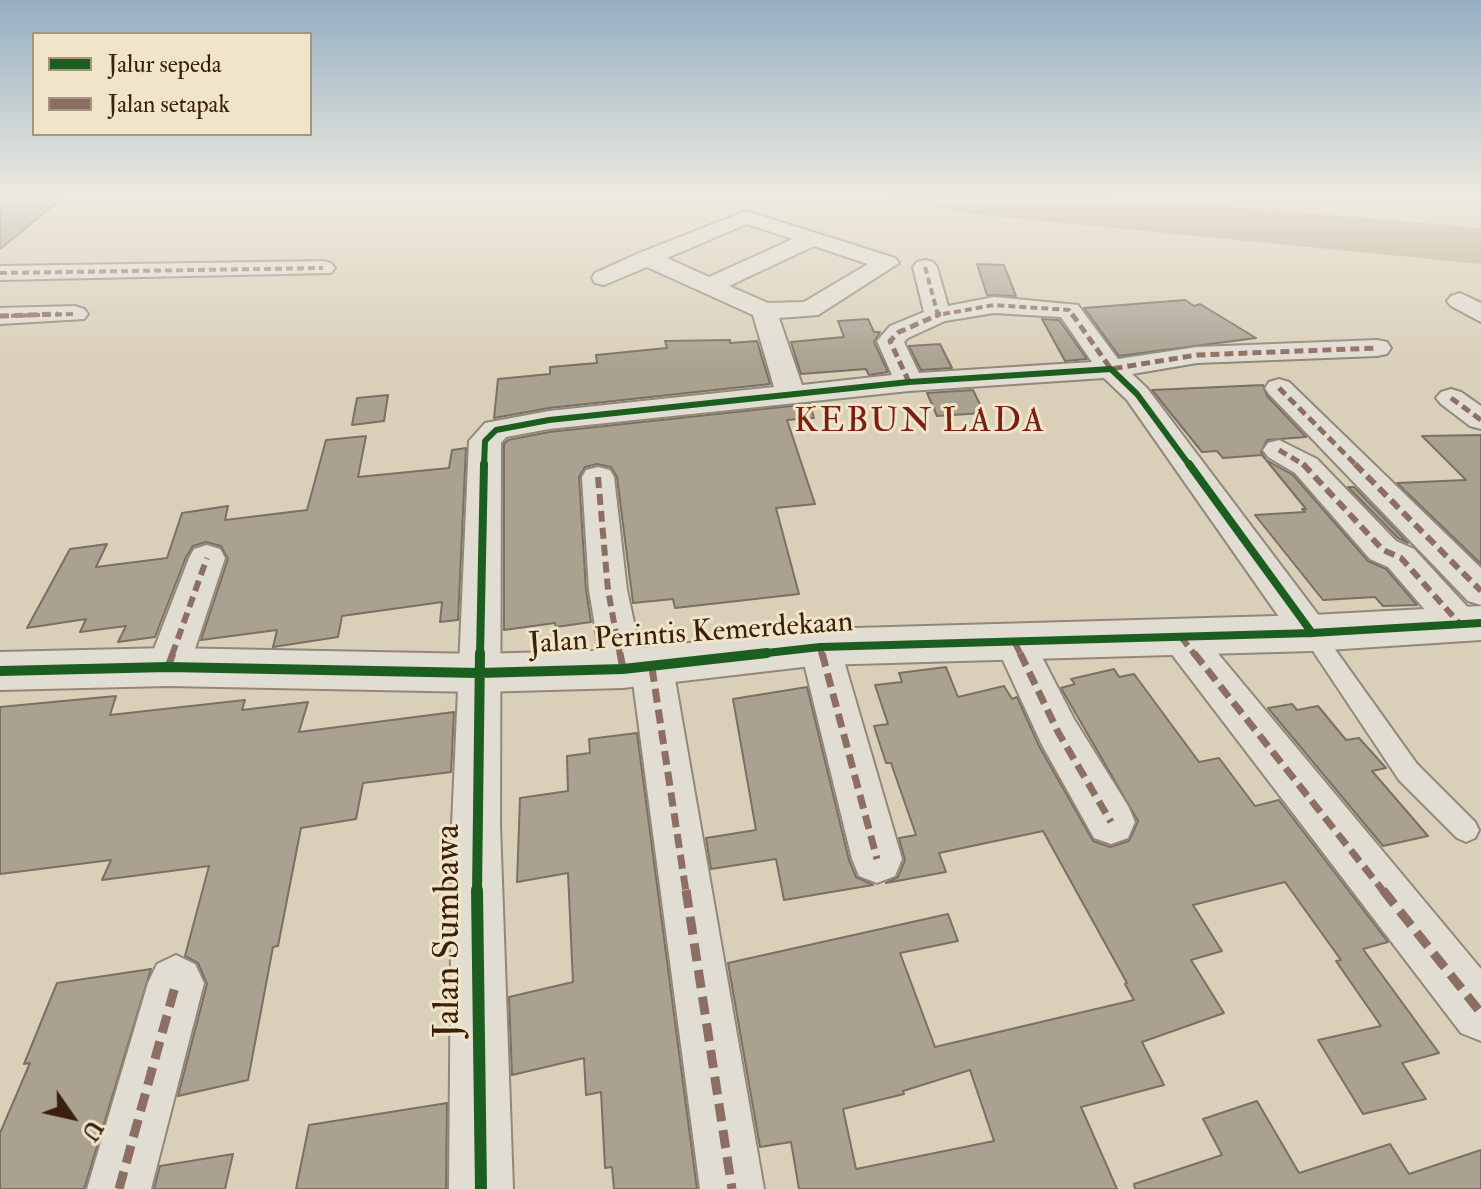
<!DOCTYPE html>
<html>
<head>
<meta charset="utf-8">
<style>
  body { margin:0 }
  #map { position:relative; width:1481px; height:1189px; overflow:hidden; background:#dad0ba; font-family:"IM FELL Double Pica",serif }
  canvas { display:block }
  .legend { position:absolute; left:32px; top:32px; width:280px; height:104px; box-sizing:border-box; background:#f0e4c9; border:2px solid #a7967d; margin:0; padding:10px 14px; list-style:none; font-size:24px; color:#3a200c }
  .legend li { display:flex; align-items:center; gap:16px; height:40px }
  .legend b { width:40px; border:2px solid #a7967d }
  .north { position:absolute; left:32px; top:1077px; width:80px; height:80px; -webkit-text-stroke:6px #f0e4c9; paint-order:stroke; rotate:124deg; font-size:22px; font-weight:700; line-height:32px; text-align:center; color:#3a200c }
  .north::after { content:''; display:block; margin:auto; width:28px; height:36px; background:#3a200c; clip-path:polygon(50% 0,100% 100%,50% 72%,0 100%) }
</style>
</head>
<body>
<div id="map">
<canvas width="1481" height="1189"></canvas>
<ul class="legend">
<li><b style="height:10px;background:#1b5e20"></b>Jalur sepeda</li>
<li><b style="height:10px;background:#8d6e63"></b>Jalan setapak</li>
</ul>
<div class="north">U</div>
</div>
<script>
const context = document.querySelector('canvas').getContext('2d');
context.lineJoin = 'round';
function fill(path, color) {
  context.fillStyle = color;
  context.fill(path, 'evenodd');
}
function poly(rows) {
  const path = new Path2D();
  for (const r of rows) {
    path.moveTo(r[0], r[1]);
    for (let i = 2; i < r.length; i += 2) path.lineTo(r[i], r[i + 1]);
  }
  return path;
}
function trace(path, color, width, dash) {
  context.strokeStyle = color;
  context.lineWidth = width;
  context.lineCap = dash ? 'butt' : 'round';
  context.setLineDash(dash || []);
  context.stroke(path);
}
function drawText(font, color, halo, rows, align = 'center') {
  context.font = font + ' "IM FELL Double Pica",serif';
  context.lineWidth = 6;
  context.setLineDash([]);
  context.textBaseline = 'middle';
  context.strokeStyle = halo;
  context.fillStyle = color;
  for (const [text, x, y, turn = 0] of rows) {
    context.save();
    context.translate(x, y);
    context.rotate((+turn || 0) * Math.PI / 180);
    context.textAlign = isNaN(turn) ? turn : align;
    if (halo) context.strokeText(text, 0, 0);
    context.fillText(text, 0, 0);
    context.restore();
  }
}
fill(poly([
  [864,196,1103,196,1481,228,1481,264,982,215]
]), '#baa88a');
const building = poly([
  [0,196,65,196,0,249,0,196],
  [977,264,1004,265,1016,296,987,295,977,264],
  [1185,300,1194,306,1200,304,1256,338,1119,356,1084,308,1185,300],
  [868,319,874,332,880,332,874,342,888,372,869,375,866,369,801,374,791,342,844,337,838,321,868,319],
  [1042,319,1059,320,1087,359,1065,361,1042,319],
  [730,340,730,343,757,341,770,384,549,408,494,418,498,379,550,374,550,367,597,363,596,355,667,348,665,341,730,340],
  [940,344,952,368,921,370,909,346,940,344],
  [1263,385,1267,396,1306,437,1267,440,1261,452,1266,460,1293,475,1368,561,1386,569,1417,605,1383,606,1375,597,1323,600,1255,515,1305,512,1302,509,1306,509,1262,455,1223,458,1217,451,1202,452,1152,390,1263,385],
  [973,390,984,413,937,416,927,393,973,390],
  [388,395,384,421,352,425,357,398,388,395],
  [810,404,814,418,787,420,815,504,776,508,799,594,675,608,673,599,633,603,617,477,611,467,597,464,585,467,579,477,586,590,591,622,556,627,555,623,504,630,504,444,508,440,549,432,810,404],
  [1481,435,1481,564,1397,483,1466,480,1422,436,1481,435],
  [366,436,358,477,449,468,452,450,466,448,458,620,440,622,442,602,342,616,338,637,273,647,277,630,201,640,228,559,221,546,206,542,193,546,186,557,155,637,118,642,126,626,80,632,86,619,27,628,70,549,107,544,96,567,167,558,182,513,228,506,225,520,307,510,326,440,366,436],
  [1348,487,1354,487,1408,543,1398,538,1348,487],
  [946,667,958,697,1004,686,1012,699,1017,697,1039,746,1093,841,1110,847,1129,841,1138,821,1061,688,1075,684,1071,679,1114,669,1119,677,1134,674,1199,762,1219,758,1255,806,1279,800,1388,942,1363,949,1439,1053,1402,1063,1426,1099,1363,1114,1318,1040,1381,1026,1336,961,1341,960,1285,882,1193,905,1222,951,1191,960,1224,1013,1142,1042,1164,1085,1081,1107,1117,1189,799,1189,791,1142,760,1147,728,963,948,914,958,941,900,953,935,1047,1134,1000,1125,984,1127,983,1043,831,939,853,946,872,886,883,898,877,905,860,899,838,916,835,891,763,886,763,874,726,888,724,875,685,902,682,899,673,946,667],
  [970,1070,994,1141,856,1169,843,1109,904,1094,903,1091,970,1070],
  [807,687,849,860,856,877,873,885,784,900,776,859,711,869,706,838,756,830,733,699,807,687],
  [116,696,110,715,245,700,242,710,308,702,299,732,454,712,451,772,363,783,356,819,301,828,278,946,273,947,248,1080,178,1096,207,984,198,963,185,956,209,866,102,880,111,860,0,874,0,707,116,696],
  [1292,704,1297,710,1318,706,1346,740,1359,738,1386,768,1372,771,1428,836,1383,846,1268,708,1292,704],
  [637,733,697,1189,614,1189,612,1167,605,1168,601,1092,586,1095,584,1058,512,1075,509,997,573,982,568,873,517,882,520,798,568,791,567,756,590,753,589,739,637,733],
  [151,969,84,1189,0,1189,0,1133,30,1063,24,1064,57,983,151,969],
  [1257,1101,1299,1173,1390,1144,1409,1174,1481,1150,1481,1189,1135,1189,1134,1184,1222,1155,1203,1119,1257,1101],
  [447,1103,446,1189,296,1189,309,1125,447,1103],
  [233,1154,225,1189,154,1189,160,1166,233,1154]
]);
fill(building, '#aaa191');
trace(building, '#7a7063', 2);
const service = poly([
  [1312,625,1319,627,1417,764,1475,822,1479,830,1475,838,1466,842,1457,838,1399,780,1305,639,1302,633,1305,627,1312,625]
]);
const minor = poly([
  [746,211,895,258,899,263,818,315,779,318,802,385,892,375,877,341,890,326,924,312,913,267,917,262,925,260,933,262,937,267,948,306,994,297,1078,305,1118,359,1197,347,1377,340,1387,342,1391,348,1387,354,1377,356,1197,363,1132,374,1147,388,1332,633,1326,644,1312,648,1298,644,1127,400,1104,378,909,391,549,429,506,437,501,443,500,825,513,1189,449,1189,452,825,469,441,485,423,549,411,774,387,753,315,647,267,604,285,595,283,592,278,595,273,639,253,746,211],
  [747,224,793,239,709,277,667,258,747,224],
  [814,246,868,264,804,302,768,303,729,286,814,246],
  [994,313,1061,317,1092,362,919,373,904,342,908,338,945,321,994,313],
  [323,261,331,263,335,268,331,273,0,280,0,266,323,261],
  [1460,293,1481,303,1481,322,1451,306,1447,301,1451,296,1460,293],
  [75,306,84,309,88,314,84,319,0,324,0,308,75,306],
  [1279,379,1289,382,1481,568,1481,605,1468,601,1269,394,1265,388,1269,382,1279,379],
  [1451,389,1461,392,1481,406,1481,429,1470,426,1441,404,1436,398,1441,392,1451,389],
  [1279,440,1317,459,1396,541,1414,549,1473,613,1479,623,1473,633,1459,638,1445,633,1388,567,1370,559,1295,473,1268,457,1263,450,1268,443,1279,440],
  [598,467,610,470,614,477,627,590,641,655,652,652,667,656,673,668,764,1189,700,1189,633,682,623,685,608,681,602,669,589,590,582,477,586,470,598,467],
  [207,545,220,549,225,558,189,667,183,679,168,683,153,679,147,667,189,558,194,549,207,545],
  [1181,622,1195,626,1481,969,1481,1041,1461,1033,1167,648,1161,637,1167,626,1181,622],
  [1015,627,1029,632,1074,719,1128,806,1135,822,1128,838,1111,844,1094,838,1042,745,995,643,1001,632,1015,627],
  [820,631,834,636,840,647,902,859,895,876,877,883,859,876,852,859,800,647,806,636,820,631],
  [176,955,195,964,204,983,151,1189,87,1189,148,983,157,964,176,955]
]);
const tertiary = poly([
  [1481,606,1481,640,1312,651,820,665,623,688,479,692,168,686,0,690,0,652,168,648,479,654,623,650,820,629,1312,615,1481,606]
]);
trace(service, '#918879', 4);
trace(minor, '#918879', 4);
trace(tertiary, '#918879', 4);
fill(service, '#e2ddd2');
fill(minor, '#e2ddd2');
fill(tertiary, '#e2ddd2');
trace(poly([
  [925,267,938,315,994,305,1069,310,1074,316],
  [0,273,323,268],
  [0,316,75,314],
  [935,316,938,315]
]), '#8d6e63', 4, [7, 4]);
trace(poly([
  [938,314,941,314],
  [1072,314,1111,369,1197,355,1377,348],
  [0,316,58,314],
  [909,382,890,341,899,332,938,315],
  [1279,388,1357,466],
  [1451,398,1481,420],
  [1279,450,1306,466]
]), '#8d6e63', 5, [9, 5]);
trace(poly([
  [1303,464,1383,550,1401,558,1459,623],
  [1355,464,1481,591],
  [598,477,608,590,620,655],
  [1181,637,1195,655],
  [1015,643,1021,655],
  [820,647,822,655],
  [172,655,207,558]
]), '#8d6e63', 6, [11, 6]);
trace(poly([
  [620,653,623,669],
  [822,653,877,859],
  [1020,653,1058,732,1111,822],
  [1194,653,1384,892],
  [168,667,173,653],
  [652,668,686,892]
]), '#8d6e63', 7, [14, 7]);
trace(poly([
  [686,890,732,1189],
  [1383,890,1481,1013],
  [119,1189,176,983]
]), '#8d6e63', 9, [18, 9]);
trace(poly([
  [484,466,485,441,496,430,549,420,909,382,1111,369,1137,394,1190,466]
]), '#1b5e20', 6);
trace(poly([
  [1189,464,1312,633],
  [480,655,484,464],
  [749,655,820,647,1312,633,1481,623]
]), '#1b5e20', 8);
trace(poly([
  [0,671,168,667,479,673,623,669,767,653],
  [477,892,480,653]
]), '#1b5e20', 10);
trace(poly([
  [477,890,481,1189]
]), '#1b5e20', 12);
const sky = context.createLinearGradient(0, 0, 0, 363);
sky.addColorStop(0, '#95afc2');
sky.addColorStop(0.54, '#eeeae0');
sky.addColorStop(1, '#eeeae000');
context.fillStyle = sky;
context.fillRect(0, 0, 1481, 363);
drawText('30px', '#3a200c', '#f0e4c9', [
  ["Jalan Perintis Kemerdekaan",691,635,-4]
]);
context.letterSpacing = '2px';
drawText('34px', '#7a1f14', '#f0e4c9', [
  ["KEBUN LADA",920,424]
]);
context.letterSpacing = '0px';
drawText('36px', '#3a200c', '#f0e4c9', [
  ["Jalan Sumbawa",450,931,-90]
]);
</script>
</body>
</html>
